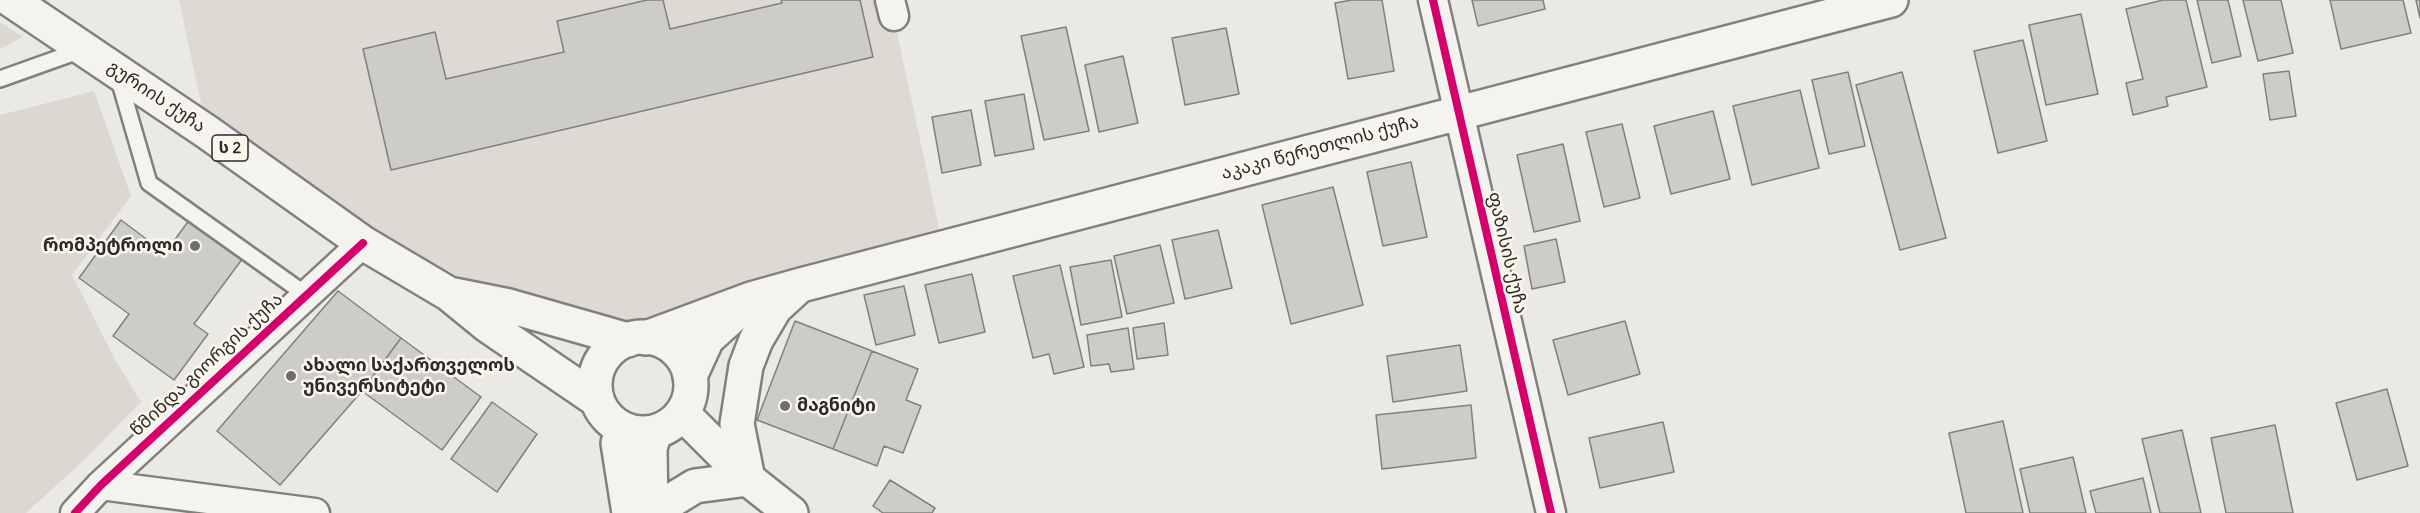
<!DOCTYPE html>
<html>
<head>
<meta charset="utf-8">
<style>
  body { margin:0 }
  canvas { display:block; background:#eae9e4 }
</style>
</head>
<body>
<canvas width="2420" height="513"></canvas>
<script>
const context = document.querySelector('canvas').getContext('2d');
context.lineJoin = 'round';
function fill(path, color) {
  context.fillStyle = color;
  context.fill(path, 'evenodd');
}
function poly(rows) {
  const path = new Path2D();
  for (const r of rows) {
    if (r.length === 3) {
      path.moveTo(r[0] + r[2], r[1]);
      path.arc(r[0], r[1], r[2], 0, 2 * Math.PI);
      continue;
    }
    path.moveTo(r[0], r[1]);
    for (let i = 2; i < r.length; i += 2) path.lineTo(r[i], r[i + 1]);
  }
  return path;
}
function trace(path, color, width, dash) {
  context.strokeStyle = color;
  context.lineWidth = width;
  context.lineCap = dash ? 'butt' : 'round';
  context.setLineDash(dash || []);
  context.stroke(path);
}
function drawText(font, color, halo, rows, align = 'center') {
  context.font = font + ' Delius,"Noto Sans Georgian",sans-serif';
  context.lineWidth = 5;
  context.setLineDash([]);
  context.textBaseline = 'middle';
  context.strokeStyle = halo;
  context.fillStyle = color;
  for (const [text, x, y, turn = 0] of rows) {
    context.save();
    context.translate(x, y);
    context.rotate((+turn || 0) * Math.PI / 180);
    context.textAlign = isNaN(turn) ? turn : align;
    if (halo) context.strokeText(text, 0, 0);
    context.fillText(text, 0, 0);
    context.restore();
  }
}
fill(poly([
  [179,0,890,0,943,246,646,338,449,294,207,132]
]), '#dcdad3');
fill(poly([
  [0,22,23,37,0,49],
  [94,91,131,196,72,275,116,361,141,402,83,461,26,513,0,513,0,115]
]), '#dbd8d1');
const building = poly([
  [647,0,663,0,670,29,782,3,781,0,860,0,873,57,391,170,363,49,435,32,446,79,564,52,557,21,647,0],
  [1352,0,1382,0,1394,71,1348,79,1335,3,1352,0],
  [1472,0,1543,0,1545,9,1478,26,1472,0],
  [2163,0,2186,0,2207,87,2166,97,2168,106,2133,115,2126,83,2143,79,2126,9,2163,0],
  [2197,0,2228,0,2241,56,2212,63,2197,0],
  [2243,0,2281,0,2293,53,2258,61,2243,0],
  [2330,0,2403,0,2411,33,2341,49,2330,0],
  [2416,0,2420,0,2420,18,2416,0],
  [2081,14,2098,94,2046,105,2029,25,2081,14],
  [1066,27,1089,131,1044,140,1021,36,1066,27],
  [1226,28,1239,94,1185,105,1172,38,1226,28],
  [2023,40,2047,141,1998,153,1974,51,2023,40],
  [1123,56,1138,123,1099,132,1085,65,1123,56],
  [2289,71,2296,116,2270,120,2263,74,2289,71],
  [1848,72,1865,146,1829,154,1812,80,1848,72],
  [1902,72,1946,238,1900,250,1856,85,1902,72],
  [1800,90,1819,168,1752,185,1733,106,1800,90],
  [1024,94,1034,149,995,156,985,101,1024,94],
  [971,110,981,165,942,173,932,117,971,110],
  [1713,111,1730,179,1671,194,1654,126,1713,111],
  [1622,124,1640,198,1604,207,1586,132,1622,124],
  [1563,144,1580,221,1534,232,1517,155,1563,144],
  [1411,162,1427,237,1383,246,1367,172,1411,162],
  [1333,187,1363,305,1291,324,1262,205,1333,187],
  [190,219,243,258,194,324,208,334,174,380,113,336,129,314,79,278,121,220,165,253,190,219],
  [1218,230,1232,288,1185,299,1172,240,1218,230],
  [1556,239,1565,282,1532,289,1524,246,1556,239],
  [1160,245,1174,303,1127,314,1114,256,1160,245],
  [1111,260,1122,317,1081,325,1070,267,1111,260],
  [1060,265,1084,367,1054,374,1049,354,1033,358,1013,276,1060,265],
  [972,274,985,332,939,343,925,285,972,274],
  [904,286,915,335,876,345,864,295,904,286],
  [338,291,401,338,362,391,280,485,217,431,338,291],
  [795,321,872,351,833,449,757,420,795,321],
  [1625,321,1640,374,1568,395,1553,340,1625,321],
  [1164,323,1168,355,1137,359,1133,328,1164,323],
  [1128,328,1134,369,1111,372,1109,364,1091,366,1087,335,1128,328],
  [401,338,481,397,442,450,362,391,401,338],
  [1460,345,1467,391,1393,402,1387,356,1460,345],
  [872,351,918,369,906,400,921,406,903,453,884,446,877,466,833,449,872,351],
  [2387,389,2408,466,2357,480,2336,403,2387,389],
  [492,402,537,434,497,492,451,459,492,402],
  [1471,405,1476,458,1382,469,1376,415,1471,405],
  [2003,421,2023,513,1966,513,1949,433,2003,421],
  [1663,422,1674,472,1600,488,1589,438,1663,422],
  [2275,425,2293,513,2226,513,2211,438,2275,425],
  [2182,430,2201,513,2160,513,2142,439,2182,430],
  [2073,457,2086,513,2030,513,2020,469,2073,457],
  [2143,478,2151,513,2096,513,2090,491,2143,478],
  [890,480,935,508,932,513,883,513,873,506,890,480]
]);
fill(building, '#cdccc8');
trace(building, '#81807e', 1.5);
const lane = poly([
  [118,76,149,183,305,294],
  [0,79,84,49]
]);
const street = poly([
  [890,0,894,16],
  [1433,0,1551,513],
  [101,485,315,513],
  [75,513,101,485,363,243]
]);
const secondary = poly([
  [646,338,751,299,801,285,1891,0],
  [690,376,707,339,738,311],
  [682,413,748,479,791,513],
  [748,479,737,424,746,366,756,340,775,308,799,286]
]);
const highway = poly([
  [11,0,207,132,363,243,449,294,487,325,597,400],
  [454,295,509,306,628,340],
  [643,385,48],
  [625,430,618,443,629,513],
  [651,513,650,448,655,432],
  [659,513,672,500,695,486,748,479]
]);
trace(lane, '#81807e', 20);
trace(street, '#81807e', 33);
trace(secondary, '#81807e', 38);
trace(highway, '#81807e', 38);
trace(lane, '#f4f3ef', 15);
trace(street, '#f4f3ef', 28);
trace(secondary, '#f4f3ef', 33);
trace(highway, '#f4f3ef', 33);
trace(poly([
  [1433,0,1551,513],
  [75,513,101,485,363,243]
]), '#d6006c', 8);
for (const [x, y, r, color] of [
  [195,246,6,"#6e6e6c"],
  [291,376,6,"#6e6e6c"],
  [785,406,6,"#6e6e6c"]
]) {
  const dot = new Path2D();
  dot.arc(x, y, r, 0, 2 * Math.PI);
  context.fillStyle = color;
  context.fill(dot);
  trace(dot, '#fbf7ec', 2);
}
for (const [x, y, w] of [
  [230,148,36]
]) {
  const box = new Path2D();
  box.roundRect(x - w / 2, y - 13, w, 26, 4.5);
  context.fillStyle = '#fbf7ec';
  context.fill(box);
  trace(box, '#2b2b2b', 1.5);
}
drawText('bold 16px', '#2b2b2b', null, [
  ["ს 2",230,148]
]);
drawText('18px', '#2b2b2b', '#fbf7ec', [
  ["გურიის ქუჩა",156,97,34],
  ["აკაკი წერეთლის ქუჩა",1320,148,-15],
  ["ფაზისის ქუჩა",1507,253,77],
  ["წმინდა გიორგის ქუჩა",207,365,-43]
]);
drawText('bold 18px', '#2b2b2b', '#fbf7ec', [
  ["რომპეტროლი",183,246,"right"],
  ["ახალი საქართველოს",303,366],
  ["უნივერსიტეტი",303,387],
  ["მაგნიტი",797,406]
], 'left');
</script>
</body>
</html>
